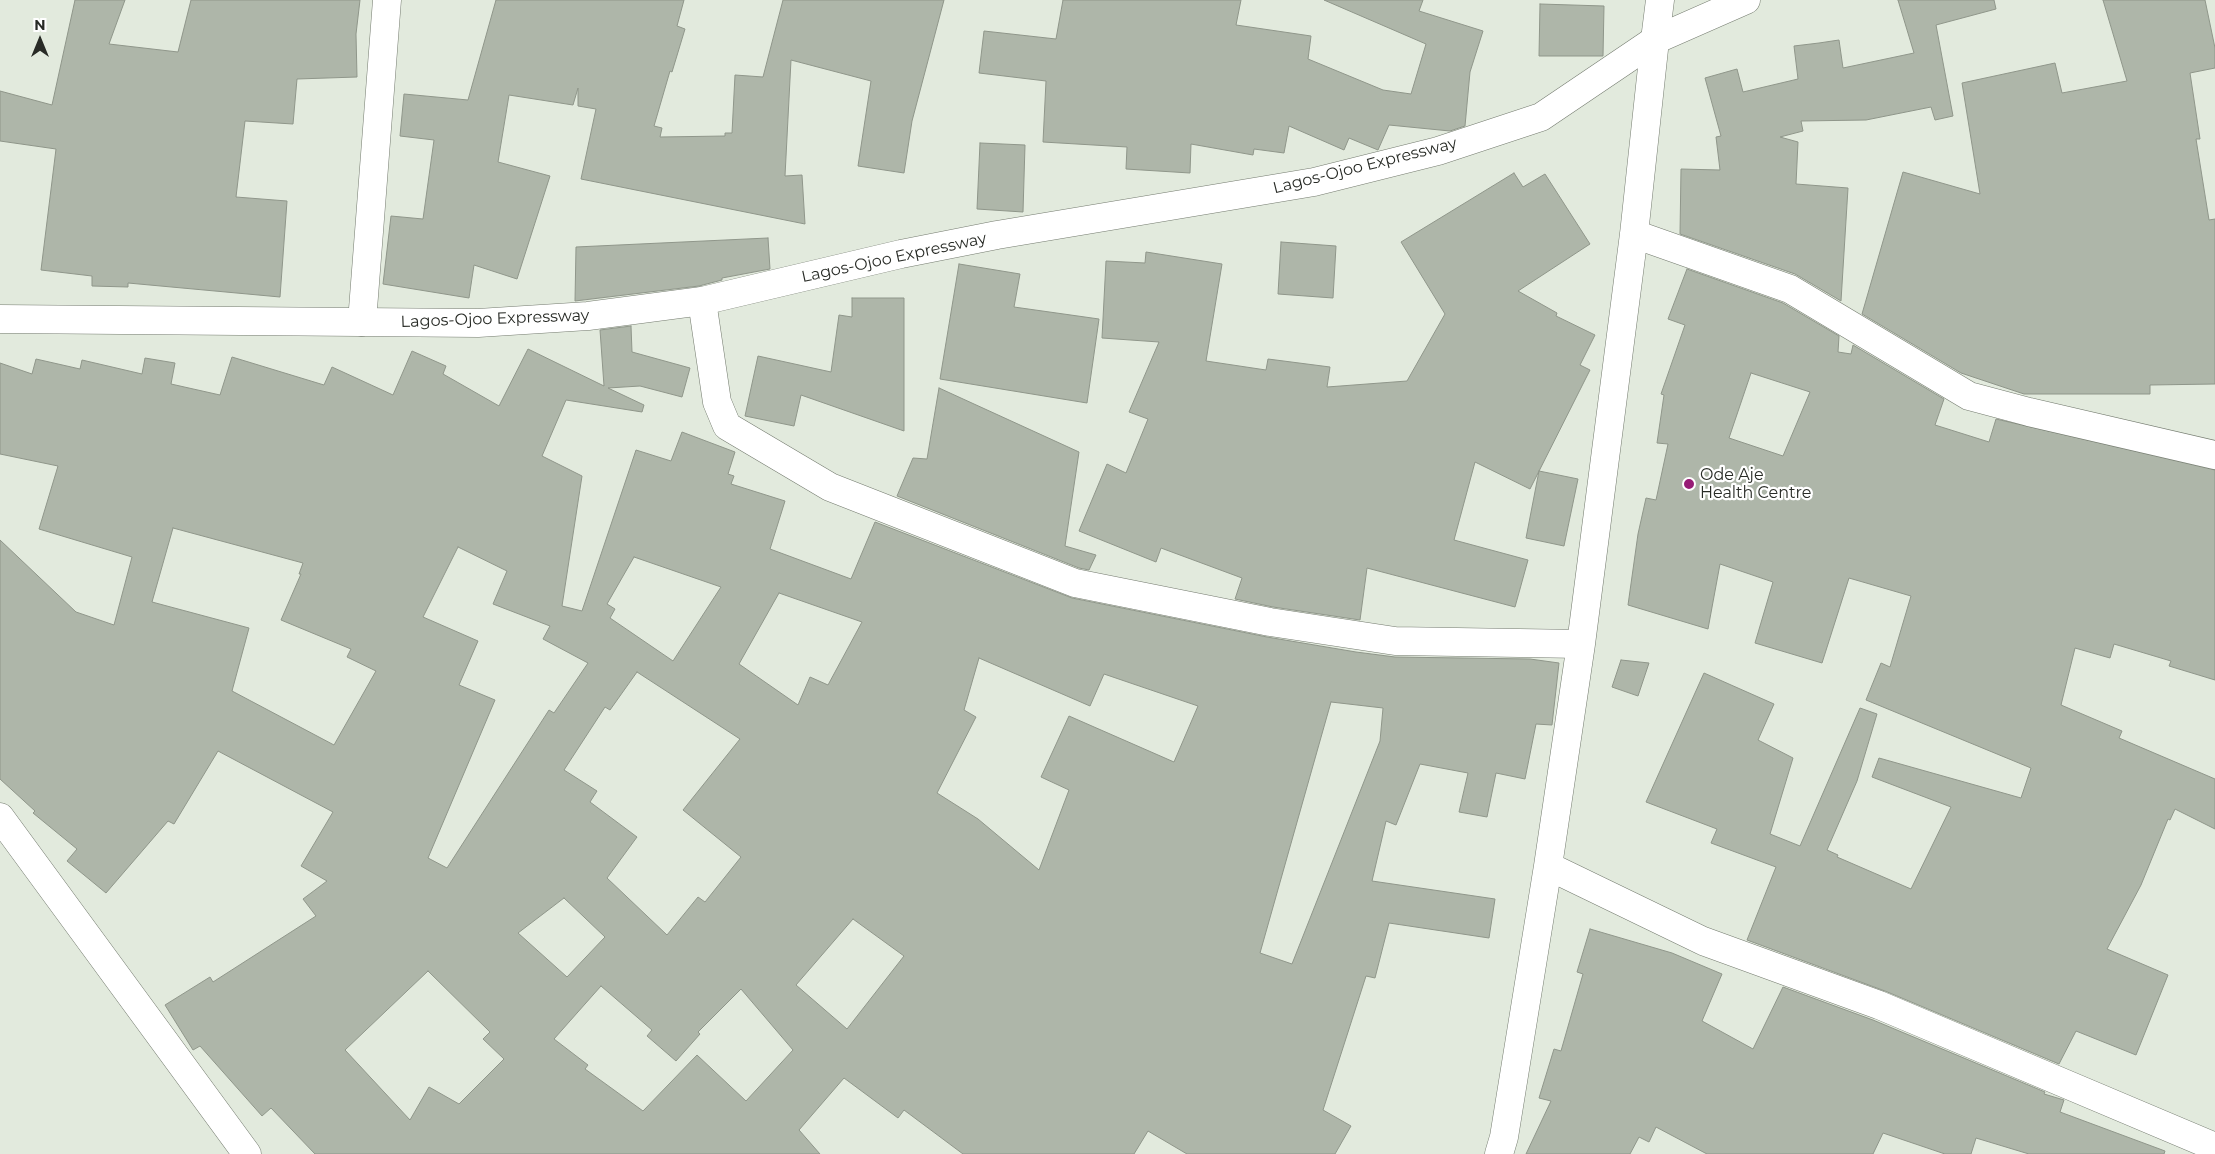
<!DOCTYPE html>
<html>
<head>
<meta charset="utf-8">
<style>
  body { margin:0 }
  #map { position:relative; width:2215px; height:1154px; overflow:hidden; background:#e2eadd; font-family:Montserrat,sans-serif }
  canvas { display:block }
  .north { position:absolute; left:15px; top:15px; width:50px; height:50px; -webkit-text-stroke:4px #fff; paint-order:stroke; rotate:0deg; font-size:14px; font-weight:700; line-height:20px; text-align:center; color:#282b26 }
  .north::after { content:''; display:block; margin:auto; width:18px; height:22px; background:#282b26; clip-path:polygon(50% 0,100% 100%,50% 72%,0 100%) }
</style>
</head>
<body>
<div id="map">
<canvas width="2215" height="1154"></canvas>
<div class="north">N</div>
</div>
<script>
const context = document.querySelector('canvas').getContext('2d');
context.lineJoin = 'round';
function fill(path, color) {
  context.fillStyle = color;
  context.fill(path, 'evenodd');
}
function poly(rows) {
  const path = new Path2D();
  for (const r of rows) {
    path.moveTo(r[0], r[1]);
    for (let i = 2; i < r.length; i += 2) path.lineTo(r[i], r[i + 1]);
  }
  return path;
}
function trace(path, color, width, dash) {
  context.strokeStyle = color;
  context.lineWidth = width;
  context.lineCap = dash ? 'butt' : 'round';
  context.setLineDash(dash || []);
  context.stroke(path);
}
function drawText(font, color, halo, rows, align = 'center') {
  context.font = font + ' Montserrat,sans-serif';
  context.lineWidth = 4.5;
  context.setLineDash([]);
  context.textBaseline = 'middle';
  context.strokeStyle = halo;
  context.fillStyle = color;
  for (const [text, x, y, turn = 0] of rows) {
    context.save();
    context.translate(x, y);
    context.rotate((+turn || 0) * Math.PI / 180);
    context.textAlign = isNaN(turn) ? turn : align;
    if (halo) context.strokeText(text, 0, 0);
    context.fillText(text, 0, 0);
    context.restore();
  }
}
const building = poly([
  [75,0,125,0,109,44,178,52,191,0,360,0,356,34,357,77,297,79,293,124,245,121,236,197,287,201,280,297,128,283,128,287,92,286,92,276,41,270,56,149,0,141,0,91,52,105,75,0],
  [496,0,684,0,677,26,685,29,672,72,670,71,654,126,662,128,660,137,725,136,725,133,732,133,735,75,763,77,783,0,944,0,912,121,904,173,858,166,871,81,791,60,785,176,802,175,805,224,581,179,596,109,578,106,578,88,573,105,509,95,498,162,550,176,517,279,474,265,469,298,383,284,391,216,423,219,434,140,400,136,404,94,468,100,496,0],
  [1063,0,1241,0,1236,25,1311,36,1308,59,1383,90,1411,94,1426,44,1324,0,1423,0,1419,11,1483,31,1470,72,1465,126,1450,131,1389,125,1378,150,1349,138,1344,150,1289,126,1284,153,1254,149,1253,155,1191,144,1190,173,1126,169,1127,147,1043,142,1046,81,979,73,984,31,1056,39,1063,0],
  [1898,0,1994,0,1996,9,1936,25,1953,116,1935,120,1931,107,1866,120,1801,121,1803,131,1780,137,1798,142,1796,184,1848,188,1841,301,1795,274,1680,234,1681,169,1720,170,1716,137,1721,136,1705,78,1737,69,1743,92,1798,79,1794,46,1819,43,1839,40,1843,68,1914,53,1898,0],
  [2103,0,2205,0,2215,48,2215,68,2190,73,2200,139,2196,139,2209,220,2215,219,2215,384,2150,385,2150,394,2024,394,1961,373,1862,314,1903,172,1980,194,1962,83,2055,63,2062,93,2127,81,2103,0],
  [1540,4,1604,6,1603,56,1539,56,1540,4],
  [980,143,1025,145,1023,212,977,209,980,143],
  [1514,173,1523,187,1545,174,1590,244,1518,291,1557,313,1556,316,1595,335,1580,365,1590,370,1530,489,1475,462,1454,540,1528,560,1515,607,1367,568,1360,620,1273,607,1235,599,1242,578,1161,548,1156,562,1079,531,1107,464,1126,473,1148,419,1129,412,1159,342,1102,338,1106,261,1145,263,1146,252,1222,264,1206,361,1266,370,1268,359,1330,367,1327,387,1407,381,1445,314,1401,242,1514,173],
  [768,238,770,269,722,278,722,280,699,286,575,301,576,247,768,238],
  [1281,242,1336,246,1333,298,1278,294,1281,242],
  [959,264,1020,274,1014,307,1099,319,1087,403,940,379,959,264],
  [1687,269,1783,303,1839,336,1838,352,1851,354,1853,345,1944,399,1935,425,1989,442,1996,419,2215,470,2215,680,2169,666,2171,661,2114,644,2110,658,2075,648,2061,705,2122,731,2119,738,2215,779,2215,829,2175,809,2170,820,2168,819,2141,885,2107,949,2168,975,2136,1055,2076,1031,2059,1064,1885,991,1747,940,1776,867,1711,843,1717,829,1646,802,1704,673,1774,704,1758,740,1793,758,1770,834,1800,846,1860,708,1877,714,1857,781,1827,850,1838,855,1837,857,1911,889,1951,807,1872,777,1879,758,2021,798,2031,768,1866,700,1881,663,1890,667,1911,596,1849,578,1822,663,1755,643,1773,582,1720,564,1708,629,1628,605,1638,534,1646,498,1656,500,1668,444,1657,443,1664,395,1661,394,1685,325,1668,319,1687,269],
  [1751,373,1810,392,1783,456,1729,438,1751,373],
  [852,298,904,298,904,431,801,395,794,426,745,416,758,356,831,372,839,315,852,317,852,298],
  [631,326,632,352,690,368,682,397,640,386,608,388,644,405,642,412,566,400,542,456,582,476,562,606,582,611,636,450,671,461,682,432,735,452,728,474,734,476,731,484,785,501,770,549,851,579,875,522,1072,598,1267,637,1356,652,1395,657,1530,659,1559,663,1552,725,1536,724,1525,779,1496,773,1487,817,1459,812,1468,773,1420,764,1396,825,1386,821,1372,881,1495,899,1489,938,1389,923,1375,978,1366,976,1323,1110,1351,1126,1335,1154,1187,1154,1148,1131,1134,1154,963,1154,904,1110,898,1118,844,1078,799,1130,820,1154,315,1154,271,1108,262,1116,200,1046,193,1050,165,1005,210,977,213,982,316,916,303,899,327,881,301,866,333,812,218,751,174,824,168,821,106,893,67,861,77,849,33,813,35,811,0,779,0,540,76,612,114,625,132,557,39,529,58,466,0,454,0,363,32,374,36,359,80,369,82,360,142,374,145,358,175,363,171,384,220,395,232,357,324,385,332,367,393,395,412,351,446,366,443,374,499,406,528,349,604,386,600,330,631,326],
  [173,528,303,563,299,574,301,574,281,620,351,649,347,657,376,671,334,745,232,691,249,628,152,602,173,528],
  [458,547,507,571,493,604,550,626,543,639,588,663,554,713,549,710,447,868,428,858,495,700,459,685,478,641,423,617,458,547],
  [634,557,721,587,673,661,610,618,615,609,607,604,634,557],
  [779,593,862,622,828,685,810,677,798,705,739,664,779,593],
  [979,658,1090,706,1104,674,1198,706,1174,762,1069,716,1041,777,1069,790,1039,870,978,819,937,793,976,717,964,710,979,658],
  [637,672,740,739,683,810,741,857,705,902,698,897,667,935,607,878,637,837,590,802,597,791,564,770,605,707,610,710,637,672],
  [1331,702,1383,708,1380,741,1292,964,1260,953,1331,702],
  [564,898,605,937,567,977,518,933,564,898],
  [853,919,904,956,847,1029,796,985,853,919],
  [428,971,490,1032,483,1039,504,1059,459,1104,429,1087,410,1120,345,1050,428,971],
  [601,986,652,1030,647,1036,676,1061,700,1034,698,1032,741,989,793,1050,746,1101,697,1055,643,1111,585,1069,588,1065,554,1039,601,986],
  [939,388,1079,452,1065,546,1096,555,1089,570,1079,568,897,496,913,458,927,459,939,388],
  [1539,471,1578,479,1564,546,1526,538,1539,471],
  [1621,660,1649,663,1638,696,1612,687,1621,660],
  [1590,929,1672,953,1722,974,1702,1021,1753,1049,1783,987,1873,1020,2045,1092,2044,1094,2064,1100,2060,1112,2165,1151,2164,1154,2029,1154,1976,1138,1971,1154,1945,1154,1883,1133,1873,1154,1707,1154,1656,1127,1649,1142,1639,1137,1630,1154,1526,1154,1551,1101,1539,1098,1554,1049,1561,1051,1583,974,1577,972,1590,929]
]);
fill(building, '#aeb6a9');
trace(building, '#8f968a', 1);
const minor = poly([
  [1634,234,1790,289,1969,396,2029,412,2215,455],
  [702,301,717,402,727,426,830,487,1075,583,1270,622,1395,641,1581,644],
  [362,322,387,0],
  [1548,866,1703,941,1879,1005,2215,1147],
  [1499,1154,1504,1137,1548,866,1581,644,1634,234,1655,40]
]);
const tertiary = poly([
  [1655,40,1660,0],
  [0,817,247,1154]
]);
const secondary = poly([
  [0,319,478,323,588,316,702,301,901,254,997,235,1314,182,1438,151,1541,117,1655,40,1746,0]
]);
trace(minor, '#747b6f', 29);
trace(tertiary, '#747b6f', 29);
trace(secondary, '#747b6f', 29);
trace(minor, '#fff', 28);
trace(tertiary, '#fff', 28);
trace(secondary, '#fff', 28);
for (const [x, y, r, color] of [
  [1689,484,6,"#971c76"]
]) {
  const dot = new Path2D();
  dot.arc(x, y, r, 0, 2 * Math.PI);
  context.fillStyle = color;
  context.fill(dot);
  trace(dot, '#fff', 2);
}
drawText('16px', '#282b26', '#fff', [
  ["Lagos-Ojoo Expressway",1365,166,-14],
  ["Lagos-Ojoo Expressway",894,258,-12],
  ["Lagos-Ojoo Expressway",495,319,-2]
]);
drawText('16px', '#282b26', '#fff', [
  ["Ode Aje",1700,475],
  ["Health Centre",1700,493]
], 'left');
</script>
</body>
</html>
